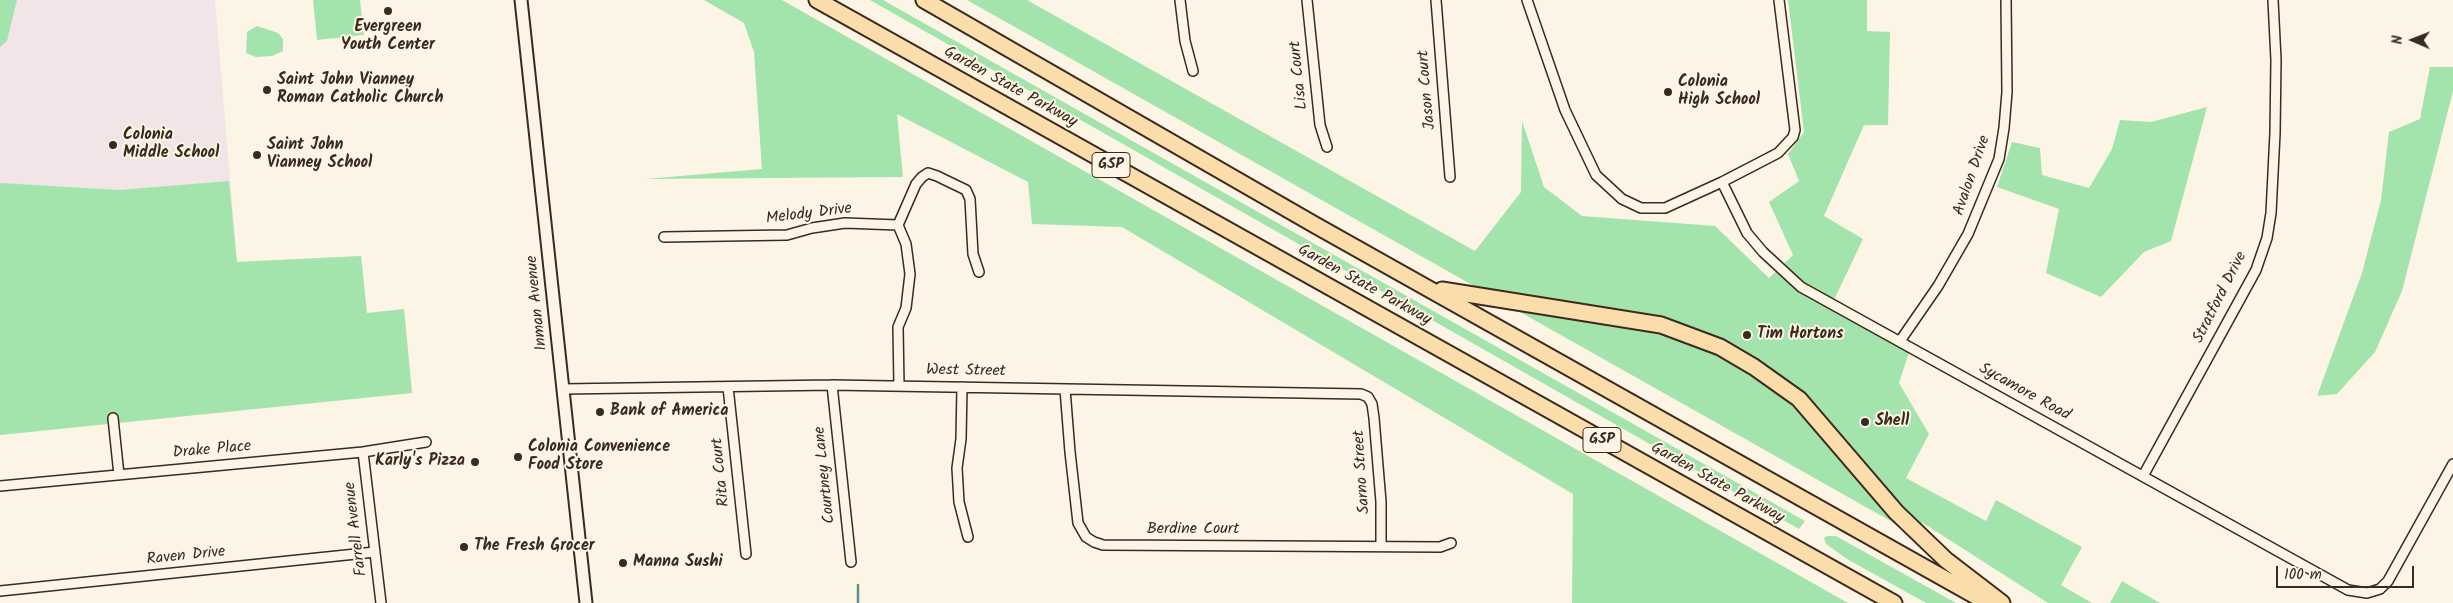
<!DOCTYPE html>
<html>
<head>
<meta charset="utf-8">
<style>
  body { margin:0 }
  #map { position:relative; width:2453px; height:603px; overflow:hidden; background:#fcf5e5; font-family:Kalam,sans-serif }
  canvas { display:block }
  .north { position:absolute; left:2388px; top:15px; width:50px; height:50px; -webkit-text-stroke:4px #fcf5e5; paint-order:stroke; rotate:271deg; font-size:14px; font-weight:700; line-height:20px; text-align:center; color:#3b2a1e }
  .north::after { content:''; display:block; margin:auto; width:18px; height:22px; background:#3b2a1e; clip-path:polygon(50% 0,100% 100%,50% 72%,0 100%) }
  .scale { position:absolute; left:2276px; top:566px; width:138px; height:22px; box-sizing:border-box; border:2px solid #3b2a1e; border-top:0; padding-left:6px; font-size:15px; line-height:18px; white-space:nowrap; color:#3b2a1e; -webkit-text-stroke:4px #fcf5e5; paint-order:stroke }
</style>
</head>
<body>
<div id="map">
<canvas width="2453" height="603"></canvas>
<div class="north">N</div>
<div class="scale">100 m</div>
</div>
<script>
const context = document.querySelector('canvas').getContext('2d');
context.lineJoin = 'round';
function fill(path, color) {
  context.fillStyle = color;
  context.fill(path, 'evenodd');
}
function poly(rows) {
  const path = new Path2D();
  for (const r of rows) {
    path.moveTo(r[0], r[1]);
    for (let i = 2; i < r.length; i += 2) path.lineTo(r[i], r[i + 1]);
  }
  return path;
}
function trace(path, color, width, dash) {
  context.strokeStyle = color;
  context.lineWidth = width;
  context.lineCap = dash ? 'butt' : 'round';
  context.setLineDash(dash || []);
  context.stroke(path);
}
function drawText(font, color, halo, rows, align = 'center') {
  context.font = font + ' Kalam,sans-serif';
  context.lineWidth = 4;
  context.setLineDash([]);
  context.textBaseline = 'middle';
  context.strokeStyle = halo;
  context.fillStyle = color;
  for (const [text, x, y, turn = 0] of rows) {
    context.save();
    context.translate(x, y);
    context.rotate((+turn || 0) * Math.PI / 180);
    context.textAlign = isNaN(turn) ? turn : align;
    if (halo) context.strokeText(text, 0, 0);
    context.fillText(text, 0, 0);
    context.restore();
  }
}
fill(poly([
  [0,0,215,0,237,262,361,256,367,313,404,309,412,393,0,435]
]), '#f2e4e7');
fill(poly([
  [0,0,17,0,7,41,0,47],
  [313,0,360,0,364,35,317,40],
  [704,0,782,0,1848,603,1572,603,1573,494,1122,227,1032,224,1028,182,897,114,903,177,645,179,762,169,754,52,744,23],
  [870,0,883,0,1805,521,1799,529],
  [967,0,1027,0,1475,251,1521,192,1522,121,1544,187,1582,216,1715,226,1769,278,1793,255,1769,202,1799,181,1788,154,1804,132,1788,0,1867,0,1867,31,1890,32,1888,125,1864,125,1824,216,1863,239,1833,302,1911,346,1899,383,1929,434,1906,478,1986,521,1996,500,2082,547,2061,585,2092,603,2048,603,1923,523,1903,528],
  [257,26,278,33,283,39,283,51,272,56,256,57,246,53,247,32],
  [2430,67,2453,67,2453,91,2402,291,2375,352,2337,394,2317,396,2362,273,2381,200,2389,132,2420,119],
  [2207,107,2171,241,2144,252,2101,297,2046,273,2059,209,1997,187,2012,142,2040,148,2042,175,2089,188,2112,149,2120,120,2151,122],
  [229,181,237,262,361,256,367,313,404,309,412,393,0,435,0,183,119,190],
  [1827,536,1836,536,1956,603,1926,603,1847,559,1826,544,1824,538],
  [2122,581,2160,603,2110,603]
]), '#a3e4ad');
trace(poly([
  [858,585,858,603]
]), '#638c8f', 2.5);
const street = poly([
  [1180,0,1185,41,1193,71],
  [1307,0,1320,125,1327,147],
  [1436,0,1450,177],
  [1527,0,1565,110,1596,175,1622,199,1641,208,1665,208,1722,182,1778,153,1793,137,1795,130,1779,0],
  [1722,182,1747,233,1763,252,1801,287,2348,590,2367,593,2380,589,2388,581,2453,464],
  [898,225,916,184,922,177,928,173,937,176,966,190,970,199,973,254,979,272],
  [898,225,906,244,910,274,906,308,898,327,899,386],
  [664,237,787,235,812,228,845,223,898,225],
  [1900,341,1938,286,1968,234,1999,159,2004,128,2007,92,2006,0],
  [832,385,851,562],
  [728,387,746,554],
  [962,387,961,439,957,468,959,502,968,537],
  [563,389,832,385,1361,394,1368,397,1372,404,1374,418,1381,502,1381,546],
  [1065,389,1070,452,1078,523,1086,537,1094,542,1103,545,1440,547,1451,543],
  [113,418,119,475],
  [363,452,381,603],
  [2143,476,2256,270,2267,238,2271,213,2275,133,2276,60,2273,0],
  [0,486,363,452,426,442],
  [0,591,375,552]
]);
const secondary = poly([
  [521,0,586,603]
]);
const highway = poly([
  [817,0,1894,603],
  [924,0,1315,225,1988,603],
  [1442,290,1661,325,1720,347,1754,367,1799,399,1896,512,1946,560,2002,603]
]);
trace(street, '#3b2a1e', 12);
trace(secondary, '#3b2a1e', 15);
trace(highway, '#3b2a1e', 19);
trace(street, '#fcf5e5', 9);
trace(secondary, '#fcf5e5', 11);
trace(highway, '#fbddab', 15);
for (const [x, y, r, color] of [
  [388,11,5,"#3b2a1e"],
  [267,90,5,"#3b2a1e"],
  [1668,92,5,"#3b2a1e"],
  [113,145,5,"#3b2a1e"],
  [257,155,5,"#3b2a1e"],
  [1747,335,5,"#3b2a1e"],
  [600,412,5,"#3b2a1e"],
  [1865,422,5,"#3b2a1e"],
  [518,457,5,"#3b2a1e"],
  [475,462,5,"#3b2a1e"],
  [464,547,5,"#3b2a1e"],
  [623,563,5,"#3b2a1e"]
]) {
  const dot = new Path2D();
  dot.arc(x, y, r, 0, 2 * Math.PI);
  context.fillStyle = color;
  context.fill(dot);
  trace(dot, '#fcf5e5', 2);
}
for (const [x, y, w] of [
  [1111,165,38],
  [1602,440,38]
]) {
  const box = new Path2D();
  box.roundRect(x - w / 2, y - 12.5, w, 25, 4);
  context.fillStyle = '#fcf5e5';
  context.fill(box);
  trace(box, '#3b2a1e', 1);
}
drawText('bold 15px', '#3b2a1e', null, [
  ["GSP",1111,165],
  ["GSP",1602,440]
]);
drawText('bold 16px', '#3b2a1e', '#fcf5e5', [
  ["Evergreen",388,28,"center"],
  ["Youth Center",388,46,"center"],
  ["Saint John Vianney",277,81],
  ["Roman Catholic Church",277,99],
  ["Colonia",1678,83],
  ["High School",1678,101],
  ["Colonia",123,136],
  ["Middle School",123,154],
  ["Saint John",267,146],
  ["Vianney School",267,164],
  ["Tim Hortons",1757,335],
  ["Bank of America",610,412],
  ["Shell",1875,422],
  ["Colonia Convenience",528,448],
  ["Food Store",528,466],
  ["Karly's Pizza",465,462,"right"],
  ["The Fresh Grocer",474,547],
  ["Manna Sushi",633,563]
], 'left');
drawText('16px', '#3b2a1e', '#fcf5e5', [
  ["Lisa Court",1300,75,-96],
  ["Garden State Parkway",1010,88,29],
  ["Jason Court",1428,90,-95],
  ["Avalon Drive",1973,176,-71],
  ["Melody Drive",809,215,-7],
  ["Garden State Parkway",1364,286,29],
  ["Stratford Drive",2221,298,-63],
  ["Inman Avenue",538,303,-96],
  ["West Street",966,372,1],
  ["Sycamore Road",2024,393,29],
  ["Drake Place",212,451,-5],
  ["Rita Court",722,472,-96],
  ["Sarno Street",1363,472,-94],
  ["Courtney Lane",826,475,-96],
  ["Garden State Parkway",1717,484,29],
  ["Farrell Avenue",357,529,-97],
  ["Berdine Court",1193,530],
  ["Raven Drive",186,557,-6]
]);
</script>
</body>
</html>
